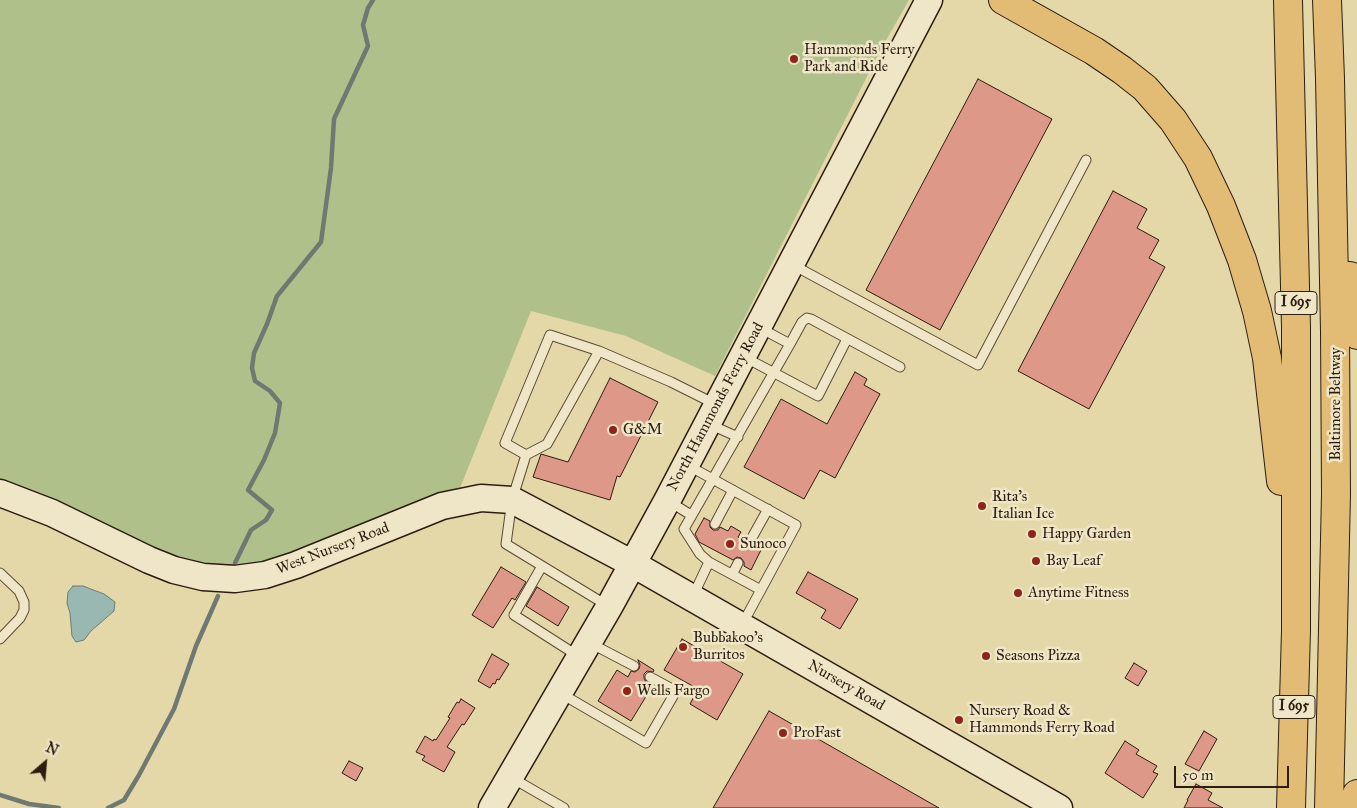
<!DOCTYPE html>
<html>
<head>
<meta charset="utf-8">
<style>
  body { margin:0 }
  #map { position:relative; width:1357px; height:808px; overflow:hidden; background:#e5d8a8; font-family:"IM FELL Great Primer",serif }
  canvas { display:block }
  .north { position:absolute; left:20px; top:738px; width:50px; height:50px; -webkit-text-stroke:4px #eee6c6; paint-order:stroke; rotate:27deg; font-size:14px; font-weight:700; line-height:20px; text-align:center; color:#2d1c10 }
  .north::after { content:''; display:block; margin:auto; width:18px; height:22px; background:#2d1c10; clip-path:polygon(50% 0,100% 100%,50% 72%,0 100%) }
  .scale { position:absolute; left:1174px; top:766px; width:115px; height:22px; box-sizing:border-box; border:2px solid #2d1c10; border-top:0; padding-left:6px; font-size:15px; line-height:18px; white-space:nowrap; color:#2d1c10; -webkit-text-stroke:4px #eee6c6; paint-order:stroke }
</style>
</head>
<body>
<div id="map">
<canvas width="1357" height="808"></canvas>
<div class="north">N</div>
<div class="scale">50 m</div>
</div>
<script>
const context = document.querySelector('canvas').getContext('2d');
context.lineJoin = 'round';
function fill(path, color) {
  context.fillStyle = color;
  context.fill(path, 'evenodd');
}
function poly(rows) {
  const path = new Path2D();
  for (const r of rows) {
    path.moveTo(r[0], r[1]);
    for (let i = 2; i < r.length; i += 2) path.lineTo(r[i], r[i + 1]);
  }
  return path;
}
function trace(path, color, width, dash) {
  context.strokeStyle = color;
  context.lineWidth = width;
  context.lineCap = dash ? 'butt' : 'round';
  context.setLineDash(dash || []);
  context.stroke(path);
}
function drawText(font, color, halo, rows, align = 'center') {
  context.font = font + ' "IM FELL Great Primer",serif';
  context.lineWidth = 5;
  context.setLineDash([]);
  context.textBaseline = 'middle';
  context.strokeStyle = halo;
  context.fillStyle = color;
  for (const [text, x, y, turn = 0] of rows) {
    context.save();
    context.translate(x, y);
    context.rotate((+turn || 0) * Math.PI / 180);
    context.textAlign = isNaN(turn) ? turn : align;
    if (halo) context.strokeText(text, 0, 0);
    context.fillText(text, 0, 0);
    context.restore();
  }
}
fill(poly([
  [0,0,909,0,880,51,715,376,626,336,531,311,460,488,263,564,237,568,205,565,178,559,0,481]
]), '#b0c08b');
const water = poly([
  [73,586,83,586,104,594,115,602,114,611,91,631,84,640,76,642,72,636,70,613,67,603,68,592,73,586]
]);
fill(water, '#99b8b2');
trace(water, '#6e7a71', 1);
trace(poly([
  [235,563,251,530,266,520,272,510,248,490,264,460,275,433,280,403,270,391,255,381,252,368,254,353,267,324,277,296,321,242,331,168,334,119,368,46,363,25,368,8,373,0],
  [0,795,29,804,59,808],
  [108,808,124,800,139,775,174,709,196,646,218,596]
]), '#6e7a71', 4.5);
const building = poly([
  [978,79,1052,119,940,330,866,290,978,79],
  [1113,191,1147,209,1137,228,1159,240,1149,258,1165,267,1089,409,1018,371,1113,191],
  [855,372,867,379,864,385,880,394,835,478,820,470,804,499,744,467,781,399,827,424,855,372],
  [610,378,658,402,620,477,617,476,610,500,533,477,541,454,568,462,610,378],
  [704,518,710,521,710,527,713,530,718,530,720,527,728,531,731,526,741,532,738,537,743,540,743,544,746,548,750,549,754,546,761,550,751,570,744,566,744,562,741,558,737,557,733,560,699,542,695,534,704,518],
  [501,567,526,582,515,600,512,598,493,628,472,615,501,567],
  [808,572,858,599,840,629,821,618,826,610,796,593,808,572],
  [537,587,569,607,558,626,526,606,537,587],
  [682,639,743,674,717,720,690,704,698,689,664,670,682,639],
  [492,654,509,664,499,680,497,679,495,684,493,683,490,688,478,681,492,654],
  [638,660,654,670,653,672,647,671,644,674,644,678,646,682,644,686,650,690,631,721,598,701,617,670,628,677,631,671,635,672,639,669,640,665,638,660],
  [1134,663,1147,671,1138,686,1125,678,1134,663],
  [461,699,475,708,464,725,462,724,447,747,455,752,444,772,422,760,425,756,416,752,425,736,433,741,434,739,436,740,450,718,448,717,457,702,459,703,461,699],
  [769,711,939,808,713,808,769,711],
  [1204,731,1217,739,1199,771,1185,764,1204,731],
  [1125,741,1139,750,1136,754,1157,766,1153,772,1158,774,1143,798,1105,773,1125,741],
  [349,761,363,768,356,781,342,773,349,761],
  [1196,784,1212,793,1208,800,1223,808,1184,808,1188,800,1187,800,1196,784]
]);
fill(building, '#dd9887');
trace(building, '#2d1c10', 1);
const lane = poly([
  [793,265,978,365,1086,160],
  [760,328,790,344,802,322,807,318,811,319,900,367],
  [746,358,818,396,847,339],
  [711,425,738,437],
  [526,455,547,444,599,351],
  [689,466,796,525,743,623],
  [670,502,691,515],
  [715,524,733,490],
  [749,543,768,509],
  [542,566,514,615,578,656],
  [0,573,19,591,24,602,24,610,20,618,0,639],
  [733,573,738,563],
  [761,590,709,562,700,554,684,529,790,344],
  [693,596,709,562],
  [608,606,506,544,512,500,526,455,505,443,550,335,599,351,671,382,715,404],
  [590,643,634,666],
  [560,693,646,743,676,691,650,677],
  [512,778,564,808]
]);
const secondary = poly([
  [0,493,52,513,149,560,174,570,203,577,235,579,265,575,296,565,442,506,481,498,512,500,633,564,1059,808],
  [492,808,609,607,667,501,929,0]
]);
const highway = poly([
  [1003,0,1094,51,1122,70,1145,88,1173,120,1198,158,1221,206,1242,260,1257,311,1267,358,1281,481],
  [1288,0,1296,327,1296,630,1291,808],
  [1327,0,1330,78,1335,331,1336,494,1329,808],
  [1350,276,1357,335],
  [1353,808,1357,794]
]);
trace(lane, '#5b4b36', 11);
trace(secondary, '#2d1c10', 29);
trace(highway, '#2d1c10', 30);
trace(lane, '#eee6c6', 9);
trace(secondary, '#eee6c6', 26);
trace(highway, '#e2bc74', 28);
for (const [x, y, r, color] of [
  [794,59,5,"#8f2418"],
  [613,430,5,"#8f2418"],
  [982,506,5,"#8f2418"],
  [1032,534,5,"#8f2418"],
  [730,544,5,"#8f2418"],
  [1036,561,5,"#8f2418"],
  [1018,593,5,"#8f2418"],
  [683,647,5,"#8f2418"],
  [986,656,5,"#8f2418"],
  [627,691,5,"#8f2418"],
  [959,720,5,"#8f2418"],
  [783,733,5,"#8f2418"]
]) {
  const dot = new Path2D();
  dot.arc(x, y, r, 0, 2 * Math.PI);
  context.fillStyle = color;
  context.fill(dot);
  trace(dot, '#eee6c6', 2);
}
for (const [x, y, w] of [
  [1296,303,42],
  [1294,707,42]
]) {
  const box = new Path2D();
  box.roundRect(x - w / 2, y - 11.5, w, 23, 4);
  context.fillStyle = '#eee6c6';
  context.fill(box);
  trace(box, '#2d1c10', 1);
}
drawText('bold 14px', '#2d1c10', null, [
  ["I 695",1296,303],
  ["I 695",1294,707]
]);
drawText('15px', '#2d1c10', '#eee6c6', [
  ["Hammonds Ferry",804,50],
  ["Park and Ride",804,67],
  ["G&M",623,430],
  ["Rita's",992,497],
  ["Italian Ice",992,514],
  ["Happy Garden",1042,534],
  ["Sunoco",740,544],
  ["Bay Leaf",1046,561],
  ["Anytime Fitness",1028,593],
  ["Bubbakoo's",693,638],
  ["Burritos",693,655],
  ["Seasons Pizza",996,656],
  ["Wells Fargo",637,691],
  ["Nursery Road &",969,711],
  ["Hammonds Ferry Road",969,728],
  ["ProFast",793,733]
], 'left');
drawText('15px', '#2d1c10', '#eee6c6', [
  ["Baltimore Beltway",1336,404,-90],
  ["North Hammonds Ferry Road",716,407,-62],
  ["West Nursery Road",333,549,-21],
  ["Nursery Road",846,686,30]
]);
</script>
</body>
</html>
